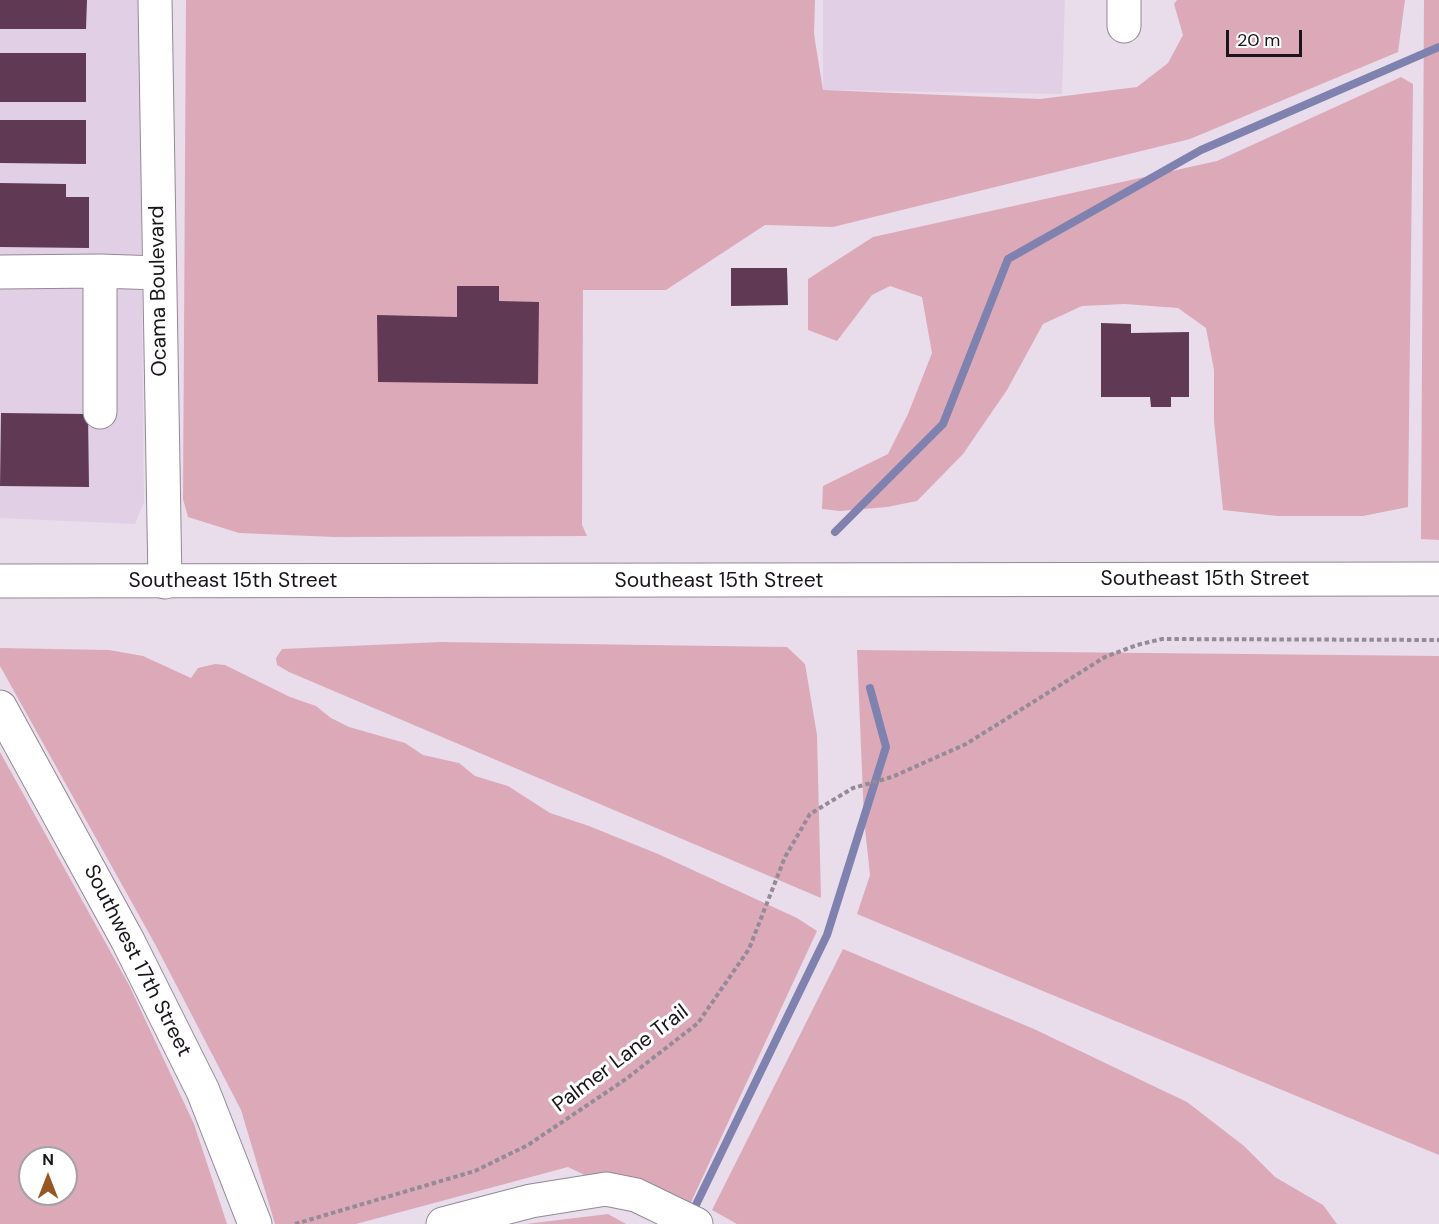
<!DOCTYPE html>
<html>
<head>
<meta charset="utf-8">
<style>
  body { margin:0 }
  #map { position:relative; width:1439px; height:1224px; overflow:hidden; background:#e9ddec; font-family:"DM Sans",sans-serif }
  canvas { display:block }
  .north { position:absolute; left:18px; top:1146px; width:60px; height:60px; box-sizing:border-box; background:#fff; border:2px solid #a3a1a3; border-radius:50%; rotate:0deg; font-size:16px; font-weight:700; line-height:24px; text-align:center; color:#19151a }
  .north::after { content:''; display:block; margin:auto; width:21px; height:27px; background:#985623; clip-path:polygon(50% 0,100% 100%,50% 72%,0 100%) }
  .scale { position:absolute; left:1226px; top:30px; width:76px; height:27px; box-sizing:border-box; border:3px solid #19151a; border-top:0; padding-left:8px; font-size:18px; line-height:21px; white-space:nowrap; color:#19151a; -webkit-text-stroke:4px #fff; paint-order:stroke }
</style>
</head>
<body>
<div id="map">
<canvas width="1439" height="1224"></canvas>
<div class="north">N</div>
<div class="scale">20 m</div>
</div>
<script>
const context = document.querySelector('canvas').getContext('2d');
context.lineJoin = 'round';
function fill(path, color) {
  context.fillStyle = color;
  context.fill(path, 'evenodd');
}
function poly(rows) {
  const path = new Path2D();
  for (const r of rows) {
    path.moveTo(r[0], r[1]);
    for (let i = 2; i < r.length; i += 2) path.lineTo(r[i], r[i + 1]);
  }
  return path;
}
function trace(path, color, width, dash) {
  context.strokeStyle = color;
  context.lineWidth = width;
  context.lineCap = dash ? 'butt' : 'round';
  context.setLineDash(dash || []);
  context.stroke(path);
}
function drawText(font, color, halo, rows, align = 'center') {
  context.font = font + ' "DM Sans",sans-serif';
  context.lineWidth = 6;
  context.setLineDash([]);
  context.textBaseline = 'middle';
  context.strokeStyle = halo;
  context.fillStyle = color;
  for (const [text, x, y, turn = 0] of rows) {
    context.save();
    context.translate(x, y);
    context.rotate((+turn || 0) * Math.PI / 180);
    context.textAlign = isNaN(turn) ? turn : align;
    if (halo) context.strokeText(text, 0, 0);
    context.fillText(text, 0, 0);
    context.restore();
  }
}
fill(poly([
  [0,0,139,0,144,502,135,524,0,518],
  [823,0,1065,0,1062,94,823,90]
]), '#e1d0e5');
fill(poly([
  [186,0,815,0,814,34,823,90,1040,99,1137,87,1168,63,1183,35,1174,4,1177,0,1405,0,1398,52,1190,139,833,227,765,225,666,290,583,290,582,525,587,536,334,537,239,533,188,517,183,499],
  [1424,0,1439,0,1439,540,1421,539],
  [1401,77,1413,84,1408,507,1363,516,1278,516,1223,510,1214,421,1214,370,1206,328,1178,308,1125,304,1082,306,1043,324,1007,390,963,454,917,501,887,507,840,511,822,509,823,486,888,454,908,414,932,353,922,297,890,286,872,295,837,341,808,330,808,279,873,237,1217,161],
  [441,642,787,647,805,664,817,735,821,898,289,672,277,665,276,658,282,649],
  [0,648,109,650,143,656,191,678,198,668,215,664,225,665,290,697,316,706,331,718,349,727,405,743,423,755,459,763,475,776,508,786,550,813,589,826,658,854,797,918,817,931,686,1213,593,1179,568,1167,356,1224,275,1224,241,1110,155,944,0,666],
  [857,650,1439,656,1439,1155,857,914,870,875,864,819],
  [0,752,129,985,194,1124,227,1224,0,1224],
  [30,1158,66,1158,66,1194,30,1194],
  [843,949,1034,1029,1187,1102,1244,1146,1275,1177,1323,1205,1337,1224,737,1224,712,1210],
  [608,1214,626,1224,526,1224]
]), '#dca9b9');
trace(poly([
  [835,532,943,424,1008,259,1201,150,1439,47],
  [691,1215,827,935,886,747,870,688]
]), '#7f81ae', 8);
fill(poly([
  [0,0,87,0,86,29,0,29],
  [0,53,86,53,86,102,0,102],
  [0,120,86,120,86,164,0,163],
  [0,183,66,184,66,197,89,197,89,248,0,247],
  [731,268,787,268,788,305,731,306],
  [457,286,499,286,499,301,539,302,538,384,378,382,377,315,457,317],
  [1101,323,1131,324,1131,333,1189,332,1189,397,1171,397,1171,407,1151,407,1150,397,1101,397],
  [1,413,88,414,89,487,0,486]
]), '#603a55');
const minor = poly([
  [155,0,165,582],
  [1124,26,1124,0],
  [0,272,100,271],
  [100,412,100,271,159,273],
  [0,707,128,941,203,1091,255,1224],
  [443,1224,531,1201,606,1189,636,1195,696,1224]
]);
const major = poly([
  [0,581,1439,579]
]);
trace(minor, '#938896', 35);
trace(major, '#938896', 35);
trace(poly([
  [295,1224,475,1171,528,1145,626,1079,698,1023,749,949,785,857,810,814,853,788,892,777,966,744,1105,657,1137,645,1162,639,1439,640]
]), '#948b96', 4, [4.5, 3]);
trace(minor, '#fff', 33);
trace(major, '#fff', 33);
drawText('21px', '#19151a', '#fff', [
  ["Ocama Boulevard",159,291,-91],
  ["Southeast 15th Street",1205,579],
  ["Southeast 15th Street",233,581],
  ["Southeast 15th Street",719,581],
  ["Southwest 17th Street",137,961,63],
  ["Palmer Lane Trail",621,1059,-37]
]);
</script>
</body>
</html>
